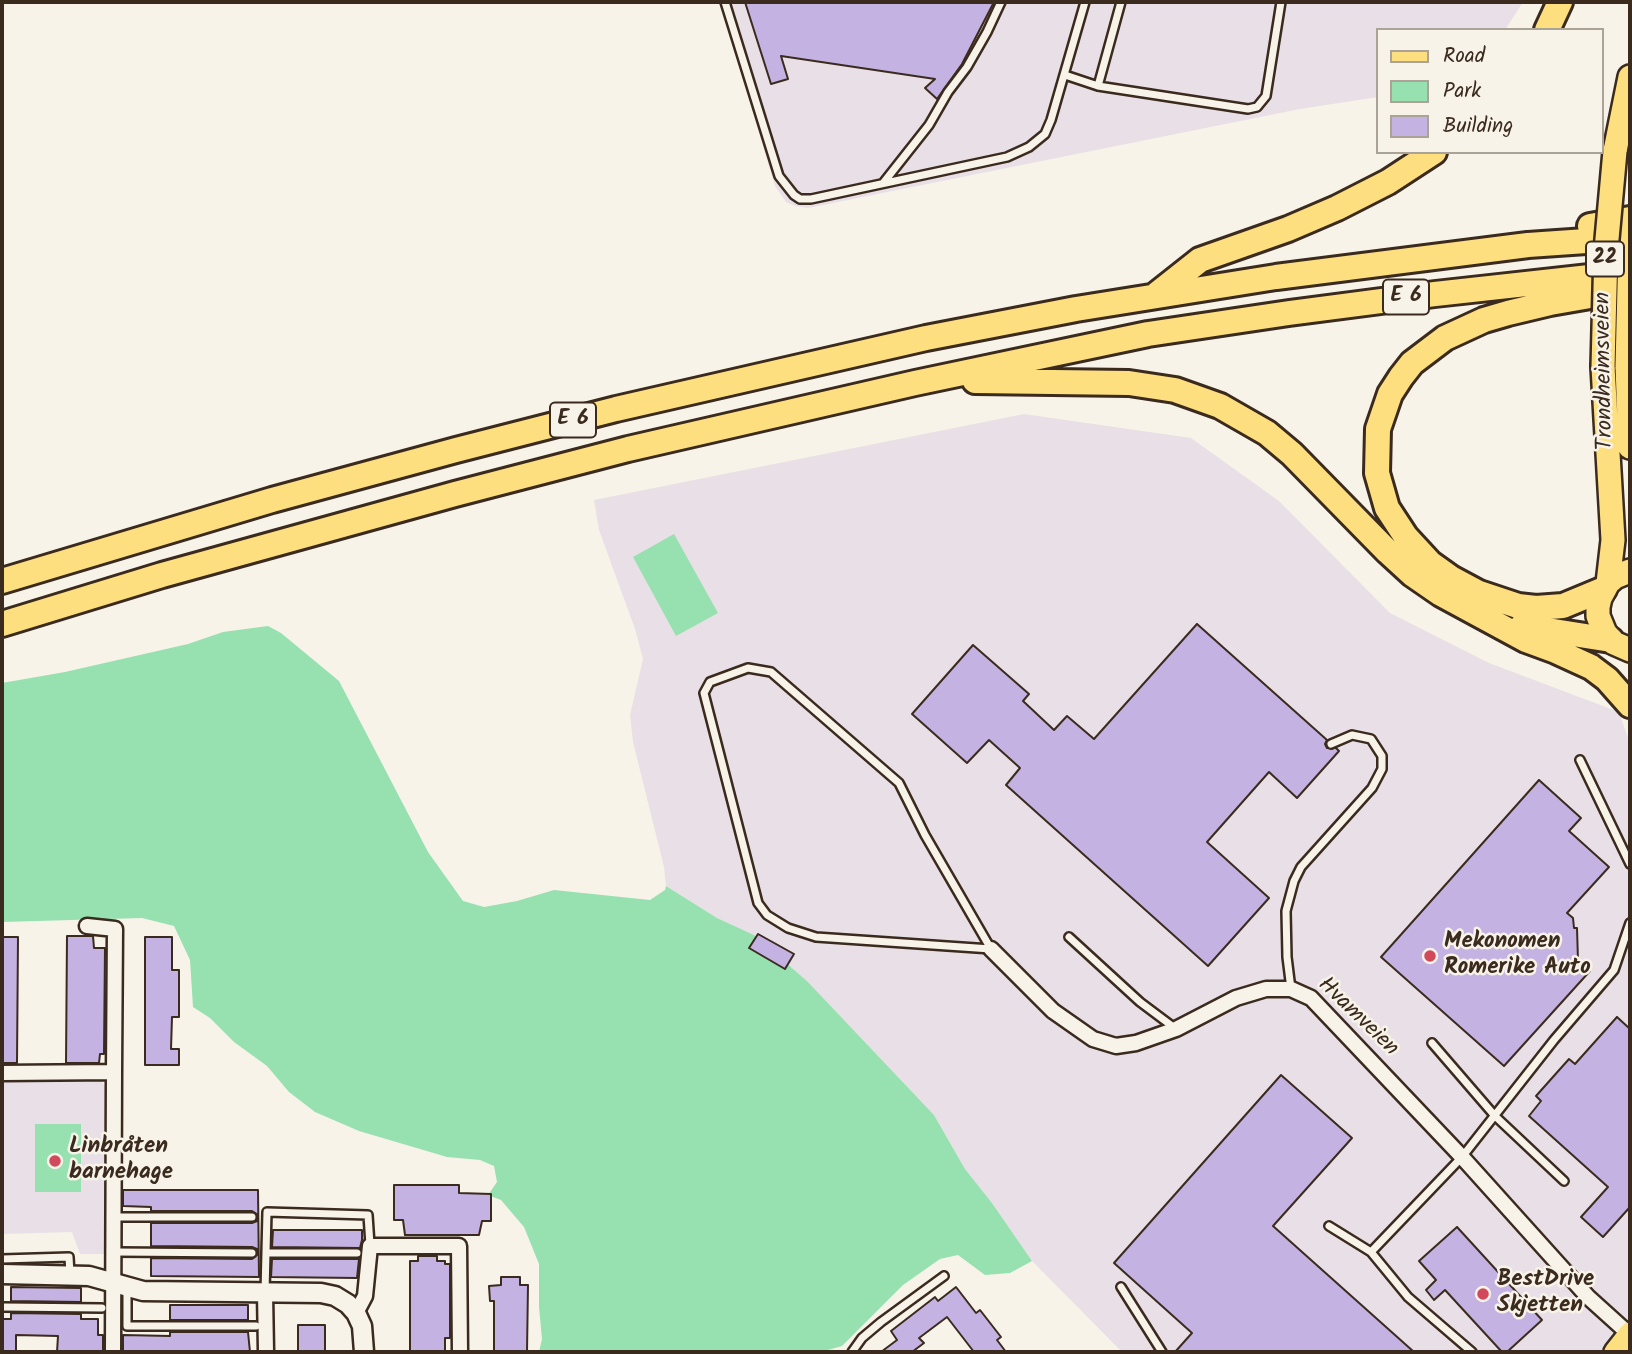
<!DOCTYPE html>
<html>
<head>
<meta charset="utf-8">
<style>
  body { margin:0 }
  #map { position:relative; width:1632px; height:1354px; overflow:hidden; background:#f7f3e8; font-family:Kalam,sans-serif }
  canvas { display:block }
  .frame { position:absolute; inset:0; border:4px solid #3b2a1e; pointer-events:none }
  .legend { position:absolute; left:1376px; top:28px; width:228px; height:126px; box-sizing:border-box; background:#f7f3e8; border:2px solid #aca397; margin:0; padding:9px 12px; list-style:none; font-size:21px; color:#3b2a1e }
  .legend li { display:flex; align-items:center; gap:14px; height:35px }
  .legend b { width:35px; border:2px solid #aca397 }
</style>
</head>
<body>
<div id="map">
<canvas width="1632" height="1354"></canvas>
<div class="frame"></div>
<ul class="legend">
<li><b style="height:9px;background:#fddf80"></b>Road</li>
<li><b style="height:19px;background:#97e0b0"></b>Park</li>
<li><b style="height:19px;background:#c4b2e2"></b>Building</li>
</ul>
</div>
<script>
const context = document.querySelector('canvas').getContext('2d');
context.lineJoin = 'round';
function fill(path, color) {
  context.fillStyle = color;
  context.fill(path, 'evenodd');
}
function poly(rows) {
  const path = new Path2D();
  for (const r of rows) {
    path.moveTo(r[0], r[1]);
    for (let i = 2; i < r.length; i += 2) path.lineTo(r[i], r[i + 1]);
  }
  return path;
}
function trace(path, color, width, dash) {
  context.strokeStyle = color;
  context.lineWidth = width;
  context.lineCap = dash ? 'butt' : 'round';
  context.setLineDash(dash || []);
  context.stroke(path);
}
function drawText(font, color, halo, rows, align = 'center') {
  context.font = font + ' Kalam,sans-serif';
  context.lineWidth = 5;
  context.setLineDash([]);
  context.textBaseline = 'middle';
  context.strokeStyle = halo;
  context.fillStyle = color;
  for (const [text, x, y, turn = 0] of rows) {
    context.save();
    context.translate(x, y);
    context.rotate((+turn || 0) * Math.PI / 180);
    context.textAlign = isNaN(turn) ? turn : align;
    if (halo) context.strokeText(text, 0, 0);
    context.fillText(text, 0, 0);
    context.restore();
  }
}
fill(poly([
  [720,2,1523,2,1505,30,1378,30,1378,97,1300,109,808,208,795,206,786,202,775,186],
  [1024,414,1191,438,1279,501,1390,613,1489,663,1619,712,1630,744,1630,1352,1122,1352,1032,1261,992,1203,965,1169,934,1115,807,981,754,935,717,918,666,886,664,867,633,742,630,715,643,659,635,629,599,530,594,500],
  [99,1078,108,1090,109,1254,80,1254,72,1232,2,1234,2,1080]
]), '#e8e0e6');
fill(poly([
  [674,534,718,613,676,636,633,557],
  [268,626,281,633,339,681,428,852,463,901,484,907,517,901,554,890,650,900,665,890,666,886,717,918,754,935,807,981,934,1115,965,1169,992,1203,1032,1261,1010,1273,985,1275,958,1255,940,1259,903,1285,842,1346,821,1352,539,1352,542,1339,539,1307,539,1264,524,1227,501,1200,488,1195,497,1182,494,1166,480,1160,447,1157,359,1131,315,1112,289,1092,267,1066,234,1042,210,1018,193,1007,190,960,174,926,142,918,2,922,2,683,65,672,188,644,223,632],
  [35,1124,81,1124,81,1192,35,1192]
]), '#97e0b0');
const building = poly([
  [745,2,994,2,962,64,937,99,925,88,935,79,781,56,788,79,771,84,745,2],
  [1197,624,1327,740,1325,744,1327,748,1336,748,1339,751,1297,798,1269,772,1207,842,1269,898,1208,966,1006,785,1020,768,989,740,967,763,912,714,973,645,1029,694,1023,701,1054,730,1067,716,1094,739,1197,624],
  [1539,780,1581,818,1569,831,1609,867,1567,913,1573,918,1574,928,1577,928,1578,961,1590,971,1504,1066,1381,957,1539,780],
  [758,934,794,954,785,969,749,948,758,934],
  [67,936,93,936,94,948,105,948,104,1054,100,1054,99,1063,66,1063,67,936],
  [2,937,18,937,17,1063,2,1063,2,937],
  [145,937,172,937,172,970,179,970,179,1017,172,1017,171,1049,179,1049,179,1065,145,1065,145,937],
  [1617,1017,1630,1029,1630,1207,1603,1237,1581,1217,1608,1187,1529,1116,1541,1101,1536,1096,1569,1059,1575,1064,1617,1017],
  [1281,1075,1352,1138,1273,1226,1414,1352,1175,1352,1192,1333,1114,1263,1281,1075],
  [394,1185,459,1185,459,1193,491,1194,491,1221,482,1221,479,1235,405,1235,403,1220,394,1220,394,1185],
  [123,1190,258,1190,259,1277,151,1276,151,1258,252,1259,258,1254,257,1249,252,1247,151,1246,151,1223,252,1223,257,1221,258,1215,252,1211,151,1211,151,1207,123,1206,123,1190],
  [1457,1227,1542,1320,1507,1352,1502,1352,1445,1290,1434,1300,1426,1290,1436,1280,1419,1261,1457,1227],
  [273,1230,362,1230,362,1240,360,1248,272,1247,273,1230],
  [418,1256,437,1256,437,1261,445,1261,445,1264,450,1264,450,1338,445,1338,445,1352,410,1352,410,1261,418,1261,418,1256],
  [272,1259,359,1259,357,1278,271,1277,272,1259],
  [501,1277,520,1277,520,1285,528,1285,527,1352,494,1352,494,1301,490,1301,489,1286,501,1285,501,1277],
  [11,1287,81,1288,81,1302,11,1301,11,1287],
  [956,1287,976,1313,980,1310,1001,1337,997,1340,1006,1352,974,1352,947,1317,919,1338,924,1343,912,1352,881,1352,897,1340,891,1331,935,1297,938,1301,956,1287],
  [170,1305,248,1305,248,1320,170,1320,170,1305],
  [11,1313,81,1314,81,1319,98,1319,98,1335,103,1335,103,1352,57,1352,58,1336,16,1335,16,1352,2,1352,2,1319,11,1319,11,1313],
  [298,1325,325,1325,325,1352,298,1352,298,1325],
  [170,1332,248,1332,250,1352,123,1352,123,1335,170,1336,170,1332]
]);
fill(building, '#c4b2e2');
trace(building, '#3b2a1e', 2);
const service = poly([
  [725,2,779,176,794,195,800,199,811,199,1007,157,1029,147,1045,134,1051,120,1085,2],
  [1065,75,1098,86,1248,109,1257,107,1266,96,1281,2],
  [1098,86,1121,2],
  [884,182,929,125,948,92,967,67,987,32,1001,2],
  [748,668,771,672,899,783,925,835,991,949,816,937,788,928,767,915,758,903,704,693,710,682,748,668],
  [1580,760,1630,864],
  [1069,937,1140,1002,1176,1029],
  [1291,989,1287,957,1286,911,1294,881,1301,867,1372,788,1382,769,1382,756,1371,739,1352,735,1331,744],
  [1432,1043,1495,1116,1564,1181],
  [115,1217,252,1217],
  [1329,1226,1371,1252],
  [115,1252,252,1253],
  [266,1253,357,1253],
  [2,1259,69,1257,70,1274],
  [1121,1287,1162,1352],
  [127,1288,127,1326,256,1326],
  [265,1292,267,1212,368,1215,370,1245],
  [2,1307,102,1308],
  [852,1352,862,1338,881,1322,944,1276],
  [1472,1352,1408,1297,1371,1252,1462,1157,1554,1040,1614,970,1630,923]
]);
const minor = poly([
  [991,949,1053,1011,1093,1039,1116,1046,1136,1043,1176,1029,1236,998,1266,989,1291,989,1311,998,1462,1157,1588,1297,1629,1334],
  [2,1073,114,1072,115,929,87,926],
  [265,1293,266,1352],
  [356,1313,365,1296,370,1246,459,1246,460,1352],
  [113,1352,114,1072]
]);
const tertiary = poly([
  [2,1274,89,1276,143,1291,321,1293,335,1296,348,1304,356,1313,362,1326,364,1352]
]);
const primary = poly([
  [1615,1352,1630,1333]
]);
const trunk = poly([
  [1615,151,1630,77],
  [1627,366,1630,447],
  [1603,367,1613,540,1608,583],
  [1630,571,1615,577,1608,583,1600,598,1598,607,1598,616,1605,633,1614,643,1630,650]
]);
const motorway = poly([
  [1547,30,1560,2],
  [1590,226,1630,219],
  [1157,294,1200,260,1288,229,1337,208,1388,182,1434,152],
  [975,381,1129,383,1175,390,1220,406,1267,433,1292,454,1388,552,1412,574,1441,594,1526,640,1556,651,1591,667,1607,679,1630,705],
  [2,581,272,500,456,450,616,409,926,338,1076,309,1276,277,1528,245,1630,238],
  [1604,589,1563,606,1536,608,1518,606,1479,593,1451,578,1430,563,1406,537,1387,508,1377,473,1378,429,1390,394,1401,377,1412,363,1445,338,1484,320,1508,313,1550,303,1630,289],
  [2,624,162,575,455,494,628,449,915,383,1148,334,1289,313,1435,294,1626,273],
  [1522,626,1611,640]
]);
trace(service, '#3b2a1e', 12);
trace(minor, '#3b2a1e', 19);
trace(tertiary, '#3b2a1e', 23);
trace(primary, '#3b2a1e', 26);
trace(trunk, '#3b2a1e', 28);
trace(motorway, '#3b2a1e', 30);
trace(service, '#f7f3e8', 7);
trace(minor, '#f7f3e8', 14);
trace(tertiary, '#f7f3e8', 18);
trace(primary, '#fddf80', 21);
trace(trunk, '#fddf80', 23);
trace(motorway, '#fddf80', 24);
const trunkBridge = poly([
  [1627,366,1630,249],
  [1603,367,1606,250,1615,151]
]);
trace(trunkBridge, '#3b2a1e', 28, []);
trace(trunkBridge, '#fddf80', 23);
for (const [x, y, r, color] of [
  [1430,956,7,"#d1495b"],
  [55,1161,7,"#d1495b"],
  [1483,1294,7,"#d1495b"]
]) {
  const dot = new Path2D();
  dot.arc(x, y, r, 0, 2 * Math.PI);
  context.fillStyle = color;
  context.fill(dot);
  trace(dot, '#f7f3e8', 2.5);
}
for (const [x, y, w] of [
  [1605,259,38],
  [1406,297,46],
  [573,420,46]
]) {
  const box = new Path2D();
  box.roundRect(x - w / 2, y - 17.5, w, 35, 5);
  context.fillStyle = '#f7f3e8';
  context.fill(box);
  trace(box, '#3b2a1e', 2);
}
drawText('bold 21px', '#3b2a1e', null, [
  ["22",1605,259],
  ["E 6",1406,297],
  ["E 6",573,420]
]);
drawText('23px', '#3b2a1e', '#f7f3e8', [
  ["Trondheimsveien",1606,371,-91],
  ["Hvamveien",1357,1018,44]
]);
drawText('bold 23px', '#3b2a1e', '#f7f3e8', [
  ["Mekonomen",1444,943],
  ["Romerike Auto",1444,969],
  ["Linbråten",69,1148],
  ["barnehage",69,1174],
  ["BestDrive",1497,1281],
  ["Skjetten",1497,1307]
], 'left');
</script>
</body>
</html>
